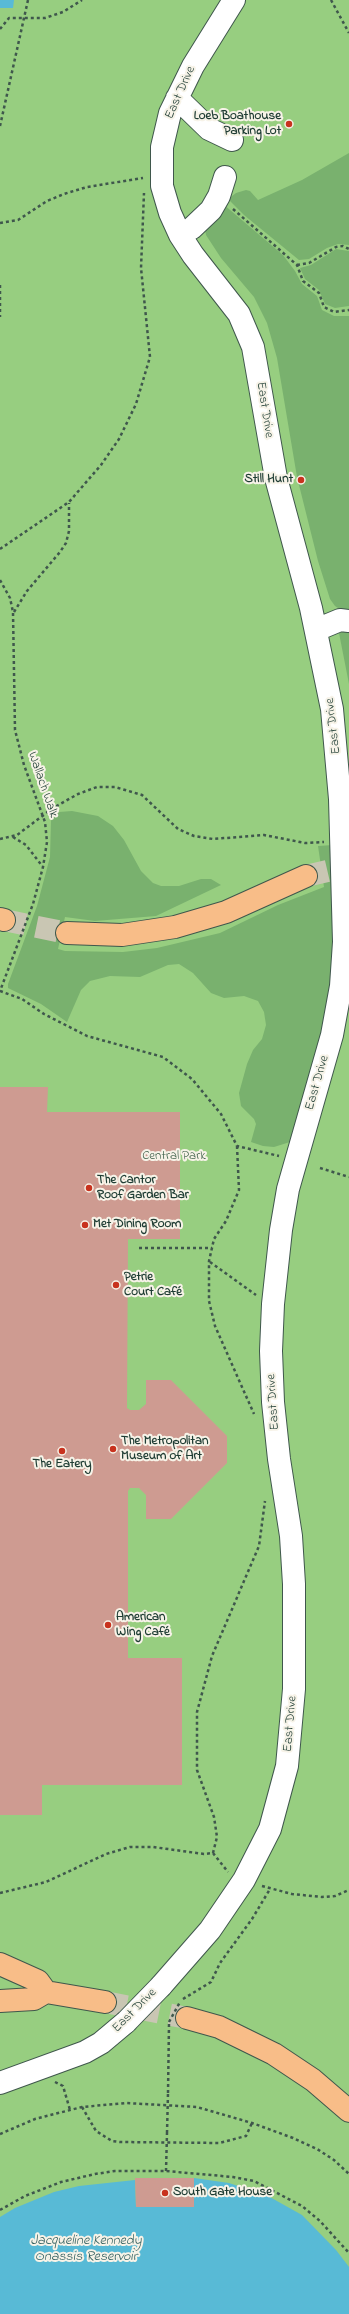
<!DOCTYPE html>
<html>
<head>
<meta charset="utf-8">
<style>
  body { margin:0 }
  canvas { display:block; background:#f4e8d3 }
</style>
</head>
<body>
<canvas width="349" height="2314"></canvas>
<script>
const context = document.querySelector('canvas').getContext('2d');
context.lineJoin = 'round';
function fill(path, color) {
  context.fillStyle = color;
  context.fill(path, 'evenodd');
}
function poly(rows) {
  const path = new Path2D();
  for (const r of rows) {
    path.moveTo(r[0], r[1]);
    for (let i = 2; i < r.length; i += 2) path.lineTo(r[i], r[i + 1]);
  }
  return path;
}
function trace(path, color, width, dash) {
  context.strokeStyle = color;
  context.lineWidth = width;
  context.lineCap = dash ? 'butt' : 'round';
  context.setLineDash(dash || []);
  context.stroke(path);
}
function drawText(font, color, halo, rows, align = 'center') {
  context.font = font + ' "Indie Flower",sans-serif';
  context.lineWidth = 4;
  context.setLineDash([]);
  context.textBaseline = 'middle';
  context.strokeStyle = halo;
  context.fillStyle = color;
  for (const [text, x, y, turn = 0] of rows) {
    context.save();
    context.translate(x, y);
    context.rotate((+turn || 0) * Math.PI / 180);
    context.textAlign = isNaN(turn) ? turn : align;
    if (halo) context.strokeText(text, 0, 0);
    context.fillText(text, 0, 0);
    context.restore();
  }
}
fill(poly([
  [0,0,349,0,349,2314,0,2314]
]), '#97ce80');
fill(poly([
  [349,153,349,245,338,244,327,248,309,259,299,260,244,215,228,199,236,193,246,190,250,191,258,200,302,180],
  [223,204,283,255,295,271,302,284,317,296,322,310,334,316,349,316,349,615,335,606,330,599,318,561,297,477,277,358,267,323,254,297,221,258,206,235,205,229],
  [336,249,349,251,349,306,335,308,325,304,319,290,305,279,300,268,311,265],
  [349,630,349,684,339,633],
  [72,811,98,816,113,826,124,840,141,871,153,883,161,886,179,886,201,879,211,879,221,885,156,916,95,921,65,917,58,949,65,951,123,952,157,948,220,933,278,905,324,887,318,846,333,845,335,912,332,985,311,1076,290,1142,274,1147,263,1146,251,1142,256,1124,254,1119,241,1106,239,1093,247,1064,253,1050,262,1039,266,1025,264,1012,258,1001,244,996,224,998,211,993,193,973,179,964,168,965,140,977,110,976,90,981,81,990,67,1022,41,1004,8,988,8,984,37,906,50,857,51,821,53,816,59,812]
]), '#79b16e');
fill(poly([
  [0,0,14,0,13,8,0,8],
  [194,2178,229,2183,268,2196,302,2215,336,2250,349,2267,349,2314,0,2314,0,2217,15,2208,54,2192,79,2186,135,2180,136,2207,194,2207]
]), '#58bad6');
fill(poly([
  [0,1087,48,1087,47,1112,180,1112,180,1239,128,1239,127,1408,130,1410,139,1410,146,1404,146,1380,171,1380,227,1436,227,1463,171,1519,146,1519,146,1495,139,1488,130,1488,128,1491,128,1658,182,1658,182,1785,42,1785,42,1815,0,1815],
  [135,2178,194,2178,194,2207,136,2207]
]), '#ce9b91');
trace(poly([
  [306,876,349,866],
  [4,920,67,933],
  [105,2002,187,2018]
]), '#c9c6b3', 22, [22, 11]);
const minor = poly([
  [177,98,209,129,232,140],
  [180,235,192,228,211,210,219,196,225,177],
  [316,630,340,620,349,621],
  [161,1986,210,1930,244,1880,270,1829,287,1766,294,1689,294,1584,291,1536,279,1459,273,1402,271,1351,273,1304,281,1230,288,1189,332,1035,341,986,344,942,340,799,332,709,311,608,276,478,253,347,239,314,193,255,180,235,170,213,162,186,162,147,170,113,193,66,234,0],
  [0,2083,85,2052,101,2043,126,2022]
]);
const major = poly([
  [0,919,4,920],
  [67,933,122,935,175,927,226,912,306,876],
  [0,1964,38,1981,46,1992],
  [0,2001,34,1999,46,1992,105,2002],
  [187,2018,219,2027,274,2054,313,2080,349,2111]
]);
trace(minor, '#3f574c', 24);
trace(major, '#3f574c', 24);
trace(poly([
  [331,0,349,33],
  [0,29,9,18,45,18,63,12,82,0],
  [0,126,28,0],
  [233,209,297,265,303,281,319,293,324,307,334,312,349,310],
  [0,223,18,220,47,201,64,194,87,187,143,178],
  [297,265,309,263,336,247,343,246,349,249],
  [0,285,0,317],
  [0,549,69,502,101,465,119,439,136,404,150,357,141,268,144,193],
  [0,580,10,598,13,612,15,730,24,765,45,822,47,842,43,867,33,904,0,991],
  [14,612,27,591,60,552,66,543,69,531,69,503],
  [13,837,26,845,43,867],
  [0,839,17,835,53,808,78,794,97,787,115,787,142,795,178,829,194,836,213,839,264,835,305,843,324,842],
  [0,991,22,999,44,1014,87,1036,163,1057,192,1079,221,1114,237,1146,279,1156],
  [237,1146,239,1190,226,1221,214,1239,209,1261,209,1301,215,1326,254,1414],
  [320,1168,349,1177],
  [139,1248,212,1248],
  [210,1262,256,1295],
  [213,1853,228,1872],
  [262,1886,292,1894,322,1897,335,1896,349,1890],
  [0,1893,46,1882,106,1854,130,1847,153,1847,204,1854,213,1853,217,1837,214,1817,197,1770,197,1712,212,1656,259,1546,265,1501],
  [183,1999,211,1982,220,1963,252,1919,270,1889],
  [55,2082,63,2086,70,2110],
  [168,2093,169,2024],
  [82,2107,96,2131,112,2141,120,2142,219,2143,246,2136,252,2123],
  [0,2134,35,2119,82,2107,126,2103,197,2107,252,2123,293,2138,317,2149,334,2160,349,2174],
  [166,2171,167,2133],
  [0,2210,25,2196,61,2182,95,2174,115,2171,166,2171,233,2177,254,2181,302,2206,320,2221,349,2253]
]), '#3f574c', 2.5, [3, 3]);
trace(minor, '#fff', 22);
trace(major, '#f8bd88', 22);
const minorBridge = poly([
  [126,2022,161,1986]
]);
trace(minorBridge, '#3f574c', 24, []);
trace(poly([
  [169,2022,180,2002],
  [167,2133,168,2093]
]), '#3f574c', 2.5, [3, 3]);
trace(minorBridge, '#fff', 22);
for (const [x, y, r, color] of [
  [289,124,4,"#c8321e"],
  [301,480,4,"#c8321e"],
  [89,1188,4,"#c8321e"],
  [85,1225,4,"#c8321e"],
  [116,1285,4,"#c8321e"],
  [113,1449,4,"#c8321e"],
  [62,1451,4,"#c8321e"],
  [108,1625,4,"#c8321e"],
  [165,2193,4,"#c8321e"]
]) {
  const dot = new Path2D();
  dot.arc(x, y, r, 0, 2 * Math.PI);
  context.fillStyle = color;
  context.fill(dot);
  trace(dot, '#f7f3e8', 1.5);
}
drawText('13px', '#1f3d34', '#f7f3e8', [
  ["East Drive",181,93,-66],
  ["East Drive",264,410,81],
  ["East Drive",334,726,-97],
  ["Wallach Walk",42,785,71],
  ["East Drive",318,1083,-74],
  ["East Drive",274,1402,-94],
  ["East Drive",291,1724,-85],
  ["East Drive",135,2011,-45]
]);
drawText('bold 13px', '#1f3d34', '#f7f3e8', [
  ["Loeb Boathouse",281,117,"right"],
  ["Parking Lot",281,132,"right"],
  ["Still Hunt",293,480,"right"],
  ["The Cantor",97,1181],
  ["Roof Garden Bar",97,1196],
  ["Met Dining Room",93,1225],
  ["Petrie",124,1278],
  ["Court Café",124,1293],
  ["The Metropolitan",121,1442],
  ["Museum of Art",121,1457],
  ["The Eatery",62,1465,"center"],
  ["American",116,1618],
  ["Wing Café",116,1633],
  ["South Gate House",173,2193]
], 'left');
drawText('13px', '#375a43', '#f7f3e8', [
  ["Central Park",174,1157]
]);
drawText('italic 14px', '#2d5c5c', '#f7f3e8', [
  ["Jacqueline Kennedy",86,2242],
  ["Onassis Reservoir",86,2258]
]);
</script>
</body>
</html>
